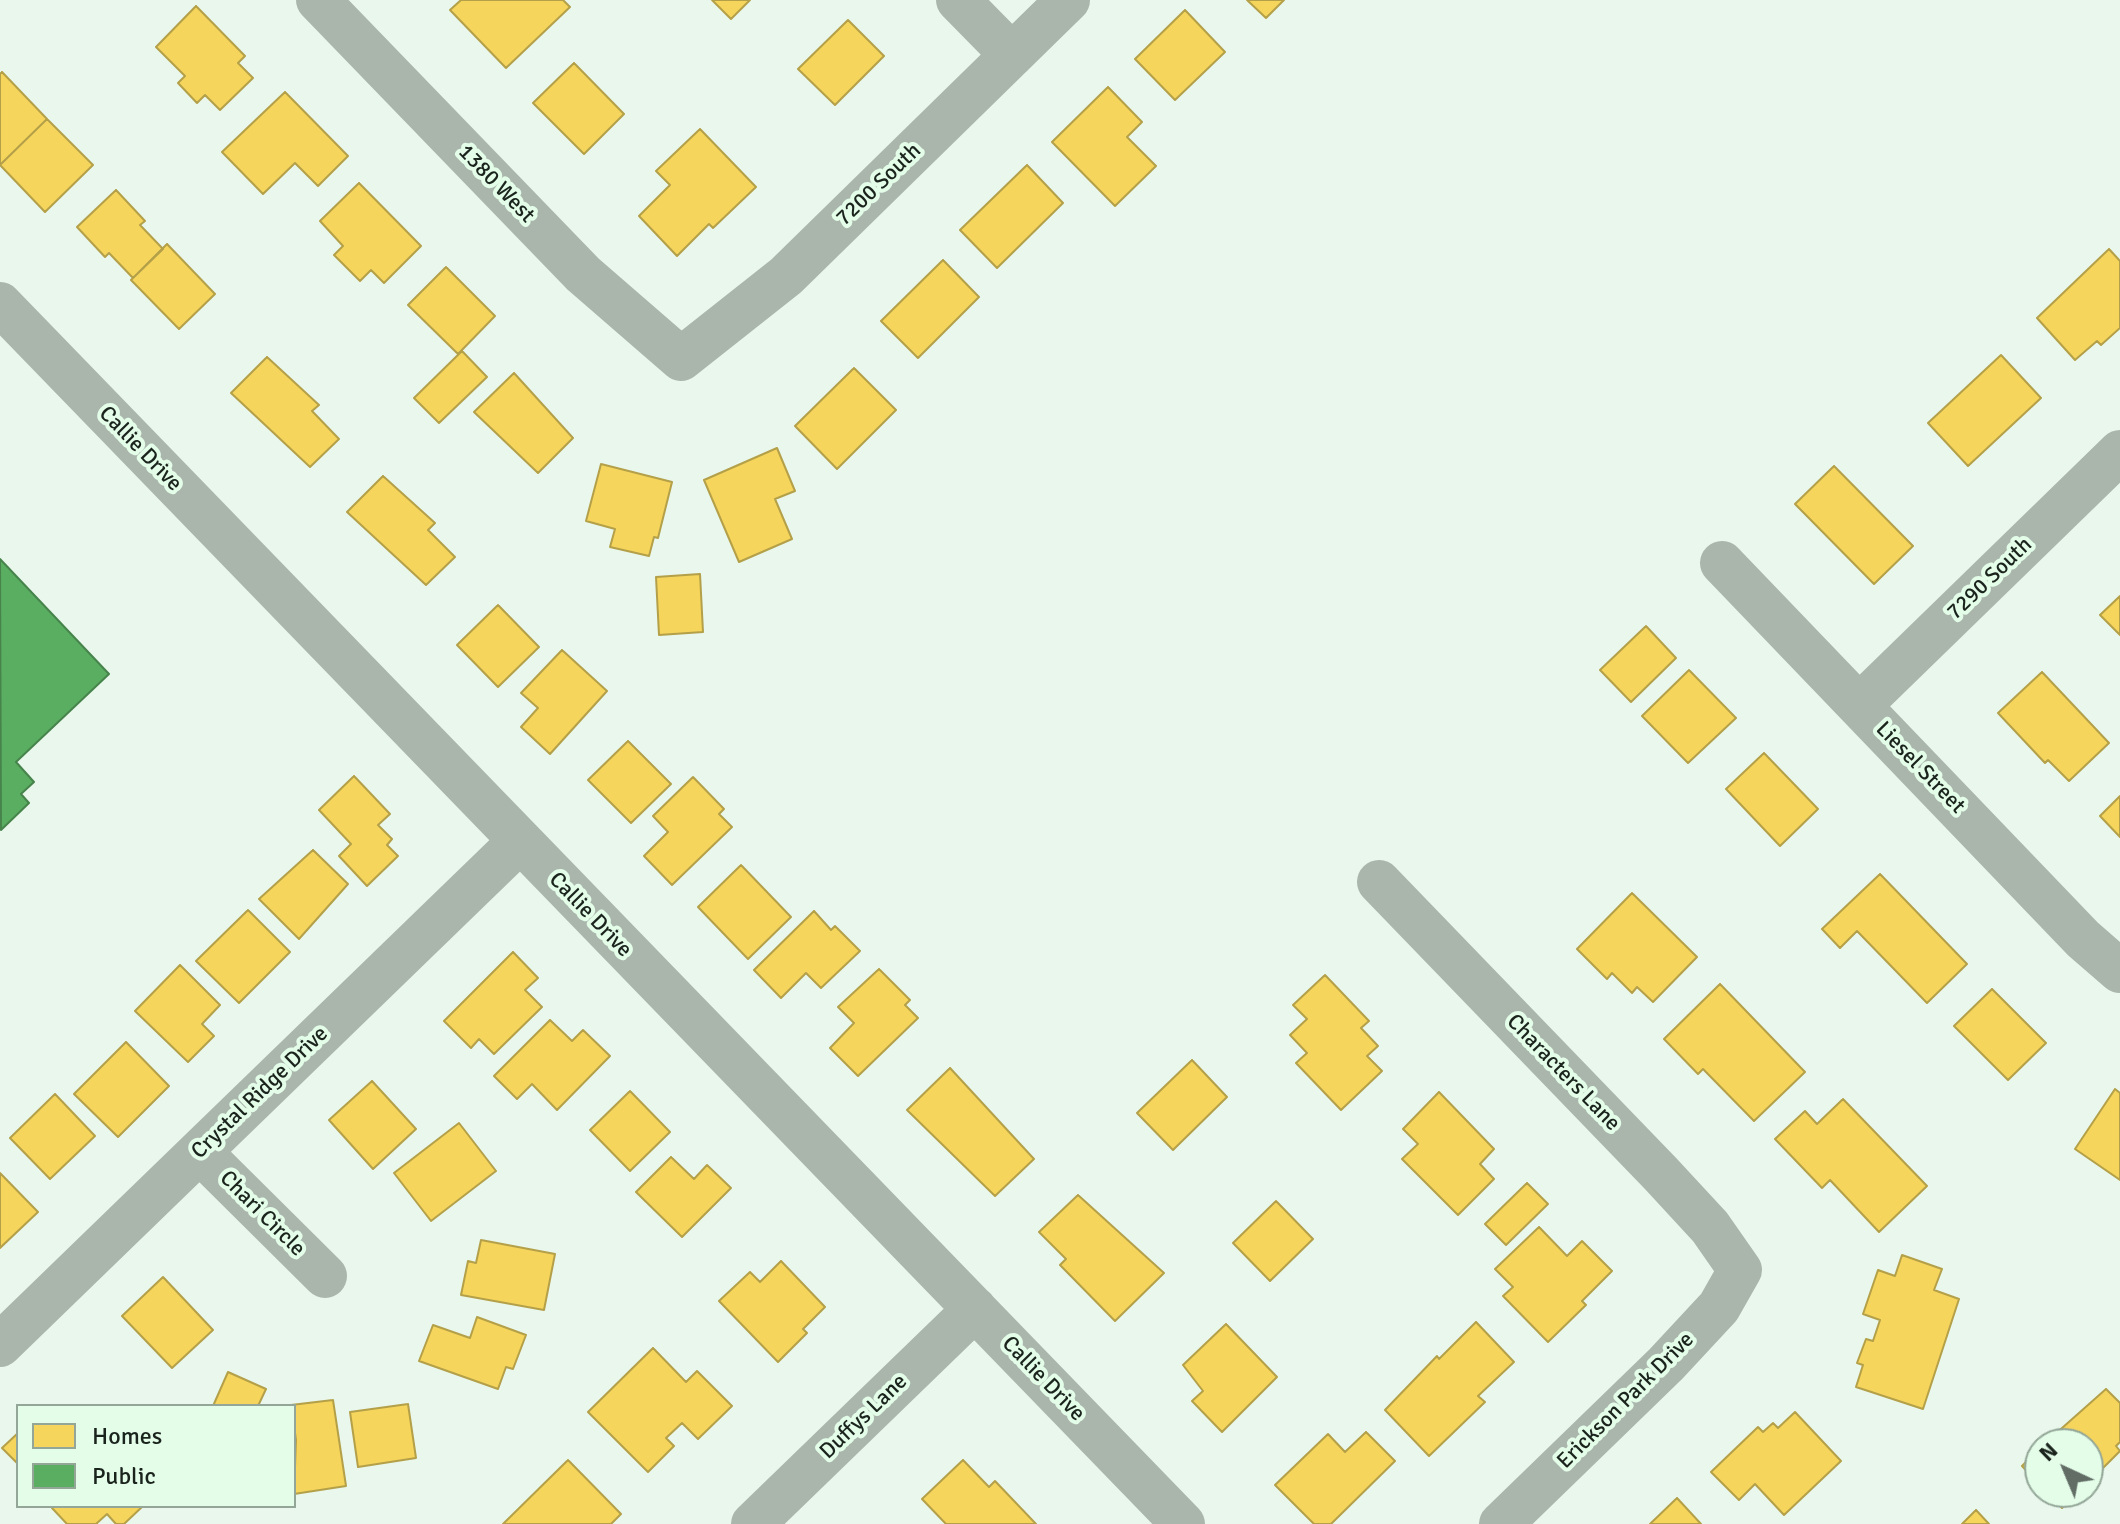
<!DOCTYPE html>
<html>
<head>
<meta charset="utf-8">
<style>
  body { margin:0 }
  #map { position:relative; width:2120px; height:1524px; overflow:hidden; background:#e9f7ec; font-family:Signika,sans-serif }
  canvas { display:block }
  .legend { position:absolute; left:16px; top:1404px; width:280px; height:104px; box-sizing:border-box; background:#e3fde9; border:2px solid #93a697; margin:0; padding:10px 14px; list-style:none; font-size:24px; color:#1a231c }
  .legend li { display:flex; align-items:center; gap:16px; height:40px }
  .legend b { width:40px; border:2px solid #93a697 }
  .north { position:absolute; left:2024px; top:1428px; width:80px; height:80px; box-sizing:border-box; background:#e3fde9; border:2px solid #93a697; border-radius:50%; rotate:316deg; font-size:22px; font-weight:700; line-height:32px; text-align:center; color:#1a231c }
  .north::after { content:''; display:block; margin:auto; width:28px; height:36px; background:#626d65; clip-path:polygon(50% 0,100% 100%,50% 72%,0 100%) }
</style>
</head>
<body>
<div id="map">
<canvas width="2120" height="1524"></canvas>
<ul class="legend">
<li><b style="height:22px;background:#f6d55c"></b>Homes</li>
<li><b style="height:22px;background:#5aae61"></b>Public</li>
</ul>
<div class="north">N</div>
</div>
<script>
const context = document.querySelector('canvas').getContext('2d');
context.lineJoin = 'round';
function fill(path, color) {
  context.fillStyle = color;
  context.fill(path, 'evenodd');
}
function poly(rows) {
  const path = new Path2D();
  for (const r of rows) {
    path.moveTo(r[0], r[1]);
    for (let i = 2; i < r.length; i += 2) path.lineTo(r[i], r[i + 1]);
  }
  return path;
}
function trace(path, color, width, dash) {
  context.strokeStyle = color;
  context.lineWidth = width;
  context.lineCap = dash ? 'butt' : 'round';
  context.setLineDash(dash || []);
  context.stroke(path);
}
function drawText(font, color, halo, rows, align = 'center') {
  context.font = font + ' Signika,sans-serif';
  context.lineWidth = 8;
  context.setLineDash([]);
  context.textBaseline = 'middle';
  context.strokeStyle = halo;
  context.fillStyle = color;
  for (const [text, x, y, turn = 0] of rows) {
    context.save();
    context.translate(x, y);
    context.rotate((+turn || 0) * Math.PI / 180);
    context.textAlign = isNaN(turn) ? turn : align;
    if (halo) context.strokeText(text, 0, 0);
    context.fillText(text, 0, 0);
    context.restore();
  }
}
const homes = poly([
  [461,0,563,0,570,7,506,68,450,10,461,0],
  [712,0,750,0,731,19,712,0],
  [1247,0,1284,0,1266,18,1247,0],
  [196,6,245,56,238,63,253,78,220,110,205,95,197,103,178,83,185,76,156,47,196,6],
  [1185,10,1225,52,1175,100,1135,59,1185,10],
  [848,20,884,56,835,105,798,69,848,20],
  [574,63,624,114,584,154,533,103,574,63],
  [2,72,47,119,0,165,0,74,2,72],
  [1108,87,1142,122,1127,137,1156,166,1115,206,1052,142,1108,87],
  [285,92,348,156,318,186,295,163,263,194,222,152,285,92],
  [47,119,93,165,45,212,0,165,47,119],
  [700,129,756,187,713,228,709,224,677,256,639,216,670,185,656,171,700,129],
  [1027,165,1063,203,997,268,960,230,1027,165],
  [359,183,421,246,384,283,371,270,360,281,334,255,343,246,320,221,359,183],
  [116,190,145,221,140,225,163,249,133,278,109,253,105,257,77,227,116,190],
  [167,244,215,294,179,329,131,280,167,244],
  [2109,249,2120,261,2120,328,2101,345,2097,341,2075,360,2037,318,2109,249],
  [943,260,979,297,918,358,881,321,943,260],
  [446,267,495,316,458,354,408,305,446,267],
  [462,351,487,377,439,423,414,398,462,351],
  [2001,355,2041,398,1968,466,1928,423,2001,355],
  [267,357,319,405,312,411,339,439,310,467,231,393,267,357],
  [854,368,896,410,837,469,795,426,854,368],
  [514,373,573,438,538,473,474,412,514,373],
  [777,448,795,491,775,499,792,539,739,562,704,480,777,448],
  [601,464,672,482,658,538,654,537,649,556,610,547,615,529,586,521,601,464],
  [1834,466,1913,546,1874,584,1795,504,1834,466],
  [383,476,435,523,428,530,455,557,426,585,347,512,383,476],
  [700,574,703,632,659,635,656,577,700,574],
  [2120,596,2120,635,2100,615,2120,596],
  [498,605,539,647,498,687,457,645,498,605],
  [1646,626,1676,658,1631,702,1600,670,1646,626],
  [562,650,607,691,550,754,521,727,538,708,521,693,562,650],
  [1689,670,1736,718,1688,763,1642,716,1689,670],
  [2042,672,2109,743,2069,781,2048,760,2045,763,1998,713,2042,672],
  [628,741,671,784,631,823,588,780,628,741],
  [1764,753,1818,809,1780,846,1726,789,1764,753],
  [354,776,390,814,378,825,392,839,387,845,398,856,367,886,339,856,351,844,319,810,354,776],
  [693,777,724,809,719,814,732,827,672,885,644,856,668,832,653,816,693,777],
  [2120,796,2120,837,2100,816,2120,796],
  [313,850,348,884,299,939,259,899,313,850],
  [741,865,791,917,748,959,698,907,741,865],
  [1880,874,1967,964,1927,1003,1857,931,1840,948,1822,929,1880,874],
  [1632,893,1697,957,1653,1002,1637,987,1632,993,1612,973,1607,979,1577,949,1632,893],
  [248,910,290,952,239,1003,196,961,248,910],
  [814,911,831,930,835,926,860,951,821,988,806,973,781,998,754,970,814,911],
  [513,952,538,978,525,990,542,1007,494,1054,479,1039,471,1048,444,1021,513,952],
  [180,965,220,1005,202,1024,214,1036,188,1062,135,1011,180,965],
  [879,969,910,1000,905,1005,918,1018,858,1076,830,1048,854,1023,838,1007,879,969],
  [1325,975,1369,1021,1361,1028,1378,1046,1367,1056,1382,1071,1341,1110,1296,1063,1307,1053,1290,1035,1307,1019,1293,1005,1325,975],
  [1720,984,1805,1072,1754,1121,1703,1069,1698,1074,1664,1039,1720,984],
  [1992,989,2046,1043,2008,1080,1954,1026,1992,989],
  [550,1020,572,1041,583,1030,610,1056,557,1110,532,1084,517,1099,494,1076,550,1020],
  [126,1042,169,1086,118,1137,74,1094,126,1042],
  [1192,1060,1227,1097,1173,1150,1137,1113,1192,1060],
  [950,1068,1034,1159,995,1196,907,1110,950,1068],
  [372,1081,416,1129,373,1169,329,1120,372,1081],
  [2115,1089,2120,1093,2120,1180,2075,1149,2115,1089],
  [630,1091,670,1132,630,1171,590,1130,630,1091],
  [1439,1092,1494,1149,1480,1164,1494,1179,1458,1215,1402,1159,1418,1144,1403,1129,1439,1092],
  [55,1094,95,1136,50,1179,10,1138,55,1094],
  [1843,1099,1927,1186,1879,1232,1830,1180,1822,1188,1775,1139,1805,1111,1817,1124,1843,1099],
  [459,1123,496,1171,431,1221,394,1173,459,1123],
  [671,1157,694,1179,707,1165,731,1188,682,1237,636,1192,671,1157],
  [0,1173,38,1212,0,1248,0,1173],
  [1527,1183,1548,1204,1506,1245,1485,1224,1527,1183],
  [1078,1195,1164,1273,1115,1321,1060,1265,1066,1259,1039,1232,1078,1195],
  [1276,1201,1313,1239,1270,1281,1233,1243,1276,1201],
  [1539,1227,1567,1256,1582,1241,1612,1271,1582,1301,1586,1305,1548,1342,1503,1296,1513,1287,1495,1269,1539,1227],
  [481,1240,555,1254,544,1310,461,1295,468,1261,476,1263,481,1240],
  [1902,1255,1942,1269,1934,1290,1959,1299,1923,1409,1856,1387,1863,1365,1857,1363,1866,1339,1873,1341,1880,1320,1863,1314,1878,1270,1895,1276,1902,1255],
  [781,1261,825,1307,803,1329,807,1333,778,1362,719,1301,750,1272,760,1282,781,1261],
  [163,1277,213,1330,172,1368,122,1316,163,1277],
  [477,1317,526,1335,513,1369,506,1367,498,1389,419,1361,433,1325,470,1338,477,1317],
  [1476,1322,1514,1362,1478,1396,1485,1402,1429,1456,1385,1410,1437,1356,1439,1359,1476,1322],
  [1226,1324,1277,1377,1222,1432,1192,1401,1203,1391,1183,1365,1226,1324],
  [653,1348,686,1382,697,1371,732,1406,698,1439,682,1423,666,1438,674,1446,648,1472,588,1412,653,1348],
  [228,1372,266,1389,258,1406,213,1406,228,1372],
  [2106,1389,2120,1403,2120,1442,2116,1446,2120,1451,2088,1483,2088,1444,2044,1444,2106,1389],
  [333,1400,346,1486,294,1494,296,1440,291,1405,333,1400],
  [408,1404,416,1458,358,1467,350,1412,408,1404],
  [1795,1412,1841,1461,1784,1515,1755,1484,1739,1500,1711,1472,1758,1427,1763,1432,1773,1423,1778,1428,1795,1412],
  [1366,1432,1395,1461,1331,1524,1314,1524,1275,1485,1328,1434,1345,1452,1366,1432],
  [18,1433,18,1464,2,1448,18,1433],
  [2040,1448,2040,1485,2022,1466,2040,1448],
  [568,1460,621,1514,611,1524,503,1524,568,1460],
  [963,1460,989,1487,995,1481,1036,1524,946,1524,922,1499,963,1460],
  [2047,1492,2079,1492,2062,1508,2047,1492],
  [1677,1498,1701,1524,1650,1524,1677,1498],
  [55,1506,143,1506,124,1524,116,1524,107,1514,96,1524,67,1524,52,1508,55,1506],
  [1976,1510,1989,1524,1962,1524,1976,1510]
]);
fill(homes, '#f6d55c');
trace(homes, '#b4a049', 2);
const public = poly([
  [0,559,109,674,16,762,34,782,21,794,29,803,1,830,0,559]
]);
fill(public, '#5aae61');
trace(public, '#47844c', 2);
trace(poly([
  [318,0,583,274,681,359,786,276,1068,0],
  [958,0,1012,55],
  [0,304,1183,1524],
  [1722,563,2083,939,2120,971],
  [1860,705,2120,452],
  [1379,882,1661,1174,1710,1227,1740,1270,1719,1307,1666,1364,1501,1524],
  [200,1152,325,1276],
  [0,1345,519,842],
  [753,1524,975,1309]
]), '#aab5ac', 44);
drawText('22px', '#1a231c', '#e3fde9', [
  ["1380 West",496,184,46],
  ["7200 South",879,185,-44],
  ["Callie Drive",140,449,46],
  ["7290 South",1990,579,-44],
  ["Liesel Street",1920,768,46],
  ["Callie Drive",590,915,46],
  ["Characters Lane",1563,1073,46],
  ["Crystal Ridge Drive",260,1093,-44],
  ["Chari Circle",262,1214,45],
  ["Callie Drive",1043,1379,46],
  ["Erickson Park Drive",1626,1401,-45],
  ["Duffys Lane",864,1417,-44]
]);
</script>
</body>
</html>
